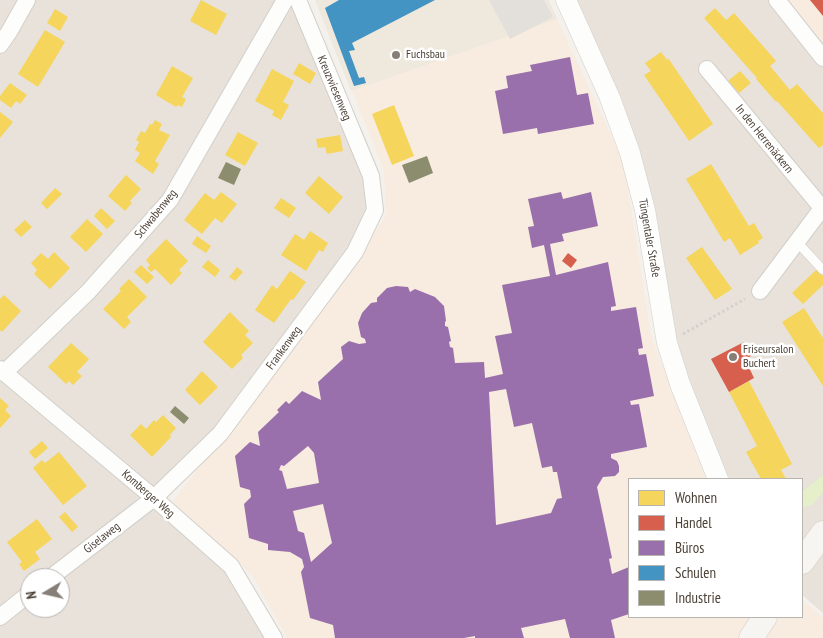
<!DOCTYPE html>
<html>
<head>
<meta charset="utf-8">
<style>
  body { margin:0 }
  #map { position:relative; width:823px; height:638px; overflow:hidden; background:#f4f1ed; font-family:"PT Sans Narrow",sans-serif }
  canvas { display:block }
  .legend { position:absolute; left:628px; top:478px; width:175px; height:140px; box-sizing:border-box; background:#fff; border:1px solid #b7b3af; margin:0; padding:6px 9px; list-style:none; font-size:15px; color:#4c4237 }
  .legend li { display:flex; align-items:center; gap:10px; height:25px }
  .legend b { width:25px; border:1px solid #b7b3af }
  .north { position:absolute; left:20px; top:568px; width:50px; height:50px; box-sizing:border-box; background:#fff; border:1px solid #b7b3af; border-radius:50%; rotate:261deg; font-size:14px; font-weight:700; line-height:20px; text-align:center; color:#4c4237 }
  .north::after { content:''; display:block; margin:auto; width:18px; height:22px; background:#877f77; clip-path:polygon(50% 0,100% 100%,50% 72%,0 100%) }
</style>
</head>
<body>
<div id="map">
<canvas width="823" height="638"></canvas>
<ul class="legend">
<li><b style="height:14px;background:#f6d55c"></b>Wohnen</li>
<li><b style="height:14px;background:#d6604d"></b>Handel</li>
<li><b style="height:14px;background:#9970ab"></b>Büros</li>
<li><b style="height:14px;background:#4393c3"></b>Schulen</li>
<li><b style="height:14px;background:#8c8c6e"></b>Industrie</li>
</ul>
<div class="north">N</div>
</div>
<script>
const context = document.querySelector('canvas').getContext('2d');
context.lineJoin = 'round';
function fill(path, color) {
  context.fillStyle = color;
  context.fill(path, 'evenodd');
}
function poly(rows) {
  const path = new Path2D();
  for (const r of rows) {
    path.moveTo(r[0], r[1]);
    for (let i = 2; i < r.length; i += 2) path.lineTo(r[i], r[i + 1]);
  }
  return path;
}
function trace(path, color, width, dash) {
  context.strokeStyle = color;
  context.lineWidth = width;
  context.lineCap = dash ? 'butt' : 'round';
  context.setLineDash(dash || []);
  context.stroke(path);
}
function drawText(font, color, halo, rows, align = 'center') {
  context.font = font + ' "PT Sans Narrow",sans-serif';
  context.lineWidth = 5;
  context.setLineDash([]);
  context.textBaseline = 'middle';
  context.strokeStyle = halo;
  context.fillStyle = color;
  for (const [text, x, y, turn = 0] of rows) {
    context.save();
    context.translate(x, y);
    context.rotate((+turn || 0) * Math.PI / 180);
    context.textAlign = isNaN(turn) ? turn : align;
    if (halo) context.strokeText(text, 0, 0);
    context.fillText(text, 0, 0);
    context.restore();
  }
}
fill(poly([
  [0,0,298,0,371,176,375,210,220,434,154,498,231,566,274,638,0,638],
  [30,578,60,578,60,608,30,608],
  [566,0,777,0,823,58,823,613,802,595,802,479,718,479,696,423,645,210]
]), '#e8e2da');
fill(poly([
  [316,0,548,0,624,162,651,336,706,479,629,479,629,617,802,617,802,600,823,618,823,638,287,638,252,575,173,502,386,216,384,171],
  [777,0,823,0,823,58]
]), '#f7ecdf');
fill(poly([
  [315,0,549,0,557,19,351,91]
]), '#efe8dc');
fill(poly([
  [823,475,823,492,813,504,802,508,802,492]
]), '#e5f0cb');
fill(poly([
  [489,0,544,0,553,17,510,39]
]), '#e3e0dc');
fill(poly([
  [201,0,227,14,216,35,190,21],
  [715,8,726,20,734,13,776,61,770,66,790,90,797,84,823,113,823,145,819,148,777,101,776,102,756,79,757,78,704,18],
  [55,9,68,17,60,31,47,23],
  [45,30,65,42,38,87,18,74],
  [661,52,667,60,668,58,713,124,689,141,644,75,651,71,645,63],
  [299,63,316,73,310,84,293,74],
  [172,66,193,78,182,97,186,99,182,107,178,105,176,107,156,95],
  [272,69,294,81,283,102,289,105,281,120,272,115,274,111,255,101],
  [740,71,751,83,739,93,728,81],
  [10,83,27,95,20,104,16,101,11,108,0,100,0,96],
  [394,105,414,156,392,165,372,114],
  [0,112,13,122,0,138],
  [155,120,162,124,159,130,170,135,155,161,159,164,153,174,135,161,140,153,135,150,139,142,136,140,141,131,145,133,150,124,152,125],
  [238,132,258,143,245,166,225,155],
  [340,135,343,151,327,154,325,147,318,148,316,139],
  [711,164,749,226,754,223,763,238,758,241,759,243,740,255,730,238,724,242,686,179],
  [126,175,141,189,130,201,132,203,125,211,108,196],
  [319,176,343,197,329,214,305,193],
  [55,188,62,194,47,209,41,203],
  [221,192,237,204,222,223,215,218,202,234,184,220,205,193,214,200],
  [281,198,296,208,289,218,274,208],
  [101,208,115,221,107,229,94,216],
  [87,219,103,234,86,252,70,237],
  [25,220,32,227,21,237,14,230],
  [310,231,328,243,323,252,319,250,306,271,281,255,295,234,304,240],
  [197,236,211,246,206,253,192,244],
  [166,239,188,261,179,270,182,273,171,285,155,269,151,272,147,268,150,265,146,260],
  [702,247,732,289,715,300,686,258],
  [54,252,70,268,50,289,34,274,37,270,31,263,41,253,48,259],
  [208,260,220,270,215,277,202,267],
  [141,265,154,277,147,284,134,272],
  [237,267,243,272,235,281,229,277],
  [817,269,823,276,823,285,803,304,792,293],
  [290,271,306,282,293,300,291,299,274,323,255,310,272,285,277,289],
  [129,279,147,297,127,317,131,322,124,329,103,309,121,291,119,289],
  [4,295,21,311,2,332,0,330,0,299],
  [804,308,823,338,823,386,782,322],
  [230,312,249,331,245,335,253,343,241,355,243,358,232,369,203,342],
  [71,343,89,359,77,372,82,376,73,385,69,381,66,384,48,367],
  [202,371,218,387,200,405,185,390],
  [749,381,792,464,781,470,786,479,761,479,746,452,757,446,729,392],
  [0,398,9,406,5,410,11,416,0,428],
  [163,415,176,428,170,435,171,437,152,457,130,435,141,424,146,429,154,420,156,422],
  [42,441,48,448,35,459,29,452],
  [59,452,87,486,63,505,33,468,42,460,45,463],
  [65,512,78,527,72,532,59,517],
  [37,519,52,539,35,552,40,559,24,571,19,564,22,562,7,542]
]), '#f6d55c');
fill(poly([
  [810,0,823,0,823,16],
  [568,253,577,260,571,268,562,261],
  [744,342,751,356,745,359,754,378,729,392,711,359]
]), '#d6604d');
fill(poly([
  [570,57,577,95,588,93,594,124,538,134,537,128,503,134,495,91,508,88,506,76,532,71,530,65],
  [561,192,563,199,591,192,598,226,562,234,564,241,550,244,556,275,608,262,616,306,611,307,611,311,636,307,643,348,638,349,639,355,646,354,654,396,630,401,631,405,639,404,647,447,611,454,611,458,617,461,619,466,619,472,615,476,603,477,597,487,612,558,609,559,612,574,629,567,629,614,611,620,615,638,570,638,565,619,521,628,524,638,475,638,475,636,464,638,335,638,333,625,310,618,301,572,304,567,302,559,290,552,268,550,268,544,249,538,244,504,251,497,250,490,240,487,235,456,250,442,260,446,258,432,279,412,277,410,286,401,289,404,302,391,321,400,318,382,343,359,341,347,349,341,359,344,366,343,365,339,361,337,358,323,362,313,371,303,377,302,377,298,387,288,396,286,408,287,410,292,415,289,435,297,444,306,446,321,445,322,445,326,448,327,451,341,449,342,450,347,453,348,455,363,484,362,485,378,503,374,495,336,512,333,502,285,550,276,544,245,532,248,528,227,534,226,528,199],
  [506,389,514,427,532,423,542,468,552,466,553,472,557,472,562,498,557,499,551,513,496,525,489,392],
  [308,446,314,453,319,483,287,489,282,471,279,470,281,465,284,466],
  [323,504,332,543,311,562,304,533,298,531,293,511]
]), '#9970ab');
fill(poly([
  [339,0,435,0,352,43,355,50,349,51,359,78,364,77,366,83,354,86,325,8]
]), '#4393c3');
fill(poly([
  [427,156,433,173,409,183,402,165],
  [226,162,241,169,234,185,218,178],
  [175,406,189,418,184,424,170,412]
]), '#8c8c6e');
const service = poly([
  [796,241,823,270]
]);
const minor = poly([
  [777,0,823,58],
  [0,45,9,32,27,0],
  [707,69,822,208],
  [760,291,823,207],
  [0,369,154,498,231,566,274,638],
  [4,373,88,292,170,200,285,0],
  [50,578,154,498,220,434,355,252,375,210,371,176,298,0],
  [0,617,30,593]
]);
const tertiary = poly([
  [566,0,610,98,630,153,645,210,667,343,680,384,718,479]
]);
const secondary = poly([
  [802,562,823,533],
  [751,638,765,617]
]);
trace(service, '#d2cfca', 10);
trace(minor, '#d2cfca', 18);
trace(tertiary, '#d2cfca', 21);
trace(secondary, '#d4cec3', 25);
trace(poly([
  [683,334,745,299]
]), '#d4d1cb', 3, [2.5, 2.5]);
trace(service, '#fdfdfc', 9);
trace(minor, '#fdfdfc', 16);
trace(tertiary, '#fdfdfc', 20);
trace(secondary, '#f7f5f1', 24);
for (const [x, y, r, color] of [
  [396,55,5,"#877f77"],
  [733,357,5,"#877f77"]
]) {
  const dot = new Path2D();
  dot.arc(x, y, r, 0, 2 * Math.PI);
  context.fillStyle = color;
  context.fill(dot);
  trace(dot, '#fff', 2);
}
drawText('12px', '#4c4237', '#fff', [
  ["Fuchsbau",406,55],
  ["Friseursalon",743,350],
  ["Buchert",743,364]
], 'left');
drawText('12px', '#4c4237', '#fff', [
  ["Kreuzwiesenweg",334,88,67],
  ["In den Herrenäckern",764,139,51],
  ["Schwabenweg",156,214,-51],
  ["Tüngentaler Straße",649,238,80],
  ["Frankenweg",284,348,-54],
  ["Komberger Weg",148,494,41],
  ["Giselaweg",102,538,-38]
]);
</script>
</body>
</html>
